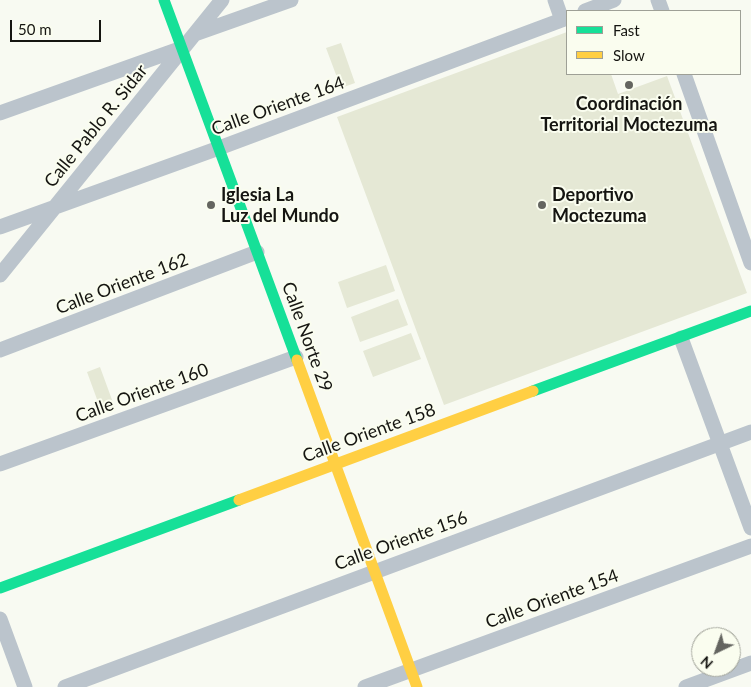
<!DOCTYPE html>
<html>
<head>
<meta charset="utf-8">
<style>
  body { margin:0 }
  #map { position:relative; width:751px; height:687px; overflow:hidden; background:#f8faf2; font-family:Lato,sans-serif }
  canvas { display:block }
  .legend { position:absolute; left:566px; top:10px; width:175px; height:65px; box-sizing:border-box; background:#fafdef; border:1px solid #9ea096; margin:0; padding:6px 9px; list-style:none; font-size:15px; color:#151511 }
  .legend li { display:flex; align-items:center; gap:10px; height:25px }
  .legend b { width:25px; border:1px solid #9ea096 }
  .north { position:absolute; left:691px; top:627px; width:50px; height:50px; box-sizing:border-box; background:#fafdef; border:1px solid #9ea096; border-radius:50%; rotate:222deg; font-size:14px; font-weight:700; line-height:20px; text-align:center; color:#151511 }
  .north::after { content:''; display:block; margin:auto; width:18px; height:22px; background:#646560; clip-path:polygon(50% 0,100% 100%,50% 72%,0 100%) }
  .scale { position:absolute; left:10px; top:20px; width:91px; height:22px; box-sizing:border-box; border:2px solid #151511; border-top:0; padding-left:6px; font-size:15px; line-height:18px; white-space:nowrap; color:#151511; -webkit-text-stroke:4px #fafdef; paint-order:stroke }
</style>
</head>
<body>
<div id="map">
<canvas width="751" height="687"></canvas>
<ul class="legend">
<li><b style="height:6px;background:#16e098"></b>Fast</li>
<li><b style="height:6px;background:#ffcf43"></b>Slow</li>
</ul>
<div class="north">N</div>
<div class="scale">50 m</div>
</div>
<script>
const context = document.querySelector('canvas').getContext('2d');
context.lineJoin = 'round';
function fill(path, color) {
  context.fillStyle = color;
  context.fill(path, 'evenodd');
}
function poly(rows) {
  const path = new Path2D();
  for (const r of rows) {
    path.moveTo(r[0], r[1]);
    for (let i = 2; i < r.length; i += 2) path.lineTo(r[i], r[i + 1]);
  }
  return path;
}
function trace(path, color, width, dash) {
  context.strokeStyle = color;
  context.lineWidth = width;
  context.lineCap = dash ? 'butt' : 'round';
  context.setLineDash(dash || []);
  context.stroke(path);
}
function drawText(font, color, halo, rows, align = 'center') {
  context.font = font + ' Lato,sans-serif';
  context.lineWidth = 4;
  context.setLineDash([]);
  context.textBaseline = 'middle';
  context.strokeStyle = halo;
  context.fillStyle = color;
  for (const [text, x, y, turn = 0] of rows) {
    context.save();
    context.translate(x, y);
    context.rotate((+turn || 0) * Math.PI / 180);
    context.textAlign = isNaN(turn) ? turn : align;
    if (halo) context.strokeText(text, 0, 0);
    context.fillText(text, 0, 0);
    context.restore();
  }
}
fill(poly([
  [567,32,567,74,611,74,618,94,667,76,747,293,444,405,337,117],
  [341,43,355,83,341,88,326,48],
  [386,265,395,291,347,308,338,282],
  [398,299,408,325,360,342,351,317],
  [411,333,421,359,373,377,363,351],
  [100,367,115,408,102,413,87,372]
]), '#e5e8d5');
trace(poly([
  [555,0,562,20],
  [658,0,662,11],
  [585,11,614,0],
  [195,34,291,0],
  [684,74,751,263],
  [0,113,182,48],
  [0,227,219,148,567,18],
  [0,275,222,0],
  [681,338,751,528],
  [0,350,257,252],
  [0,464,296,357],
  [0,619,25,687],
  [65,687,751,432],
  [365,687,751,546],
  [686,687,751,663]
]), '#bbc4cc', 15);
trace(poly([
  [164,0,297,360],
  [533,391,751,311],
  [0,588,239,500]
]), '#16e098', 11);
trace(poly([
  [297,360,417,687],
  [239,500,533,391]
]), '#ffcf43', 11);
for (const [x, y, r, color] of [
  [629,85,5,"#646560"],
  [211,205,5,"#646560"],
  [542,205,5,"#646560"]
]) {
  const dot = new Path2D();
  dot.arc(x, y, r, 0, 2 * Math.PI);
  context.fillStyle = color;
  context.fill(dot);
  trace(dot, '#fafdef', 2);
}
drawText('bold 18px', '#151511', '#fafdef', [
  ["Coordinación",629,104,"center"],
  ["Territorial Moctezuma",629,125,"center"],
  ["Iglesia La",221,195],
  ["Luz del Mundo",221,216],
  ["Deportivo",552,195],
  ["Moctezuma",552,216]
], 'left');
drawText('18px', '#151511', '#fafdef', [
  ["Calle Oriente 164",278,106,-20],
  ["Calle Pablo R. Sidar",96,126,-51],
  ["Calle Oriente 162",122,284,-21],
  ["Calle Norte 29",307,337,70],
  ["Calle Oriente 160",142,393,-20],
  ["Calle Oriente 158",369,433,-20],
  ["Calle Oriente 156",401,541,-20],
  ["Calle Oriente 154",552,599,-20]
]);
</script>
</body>
</html>
